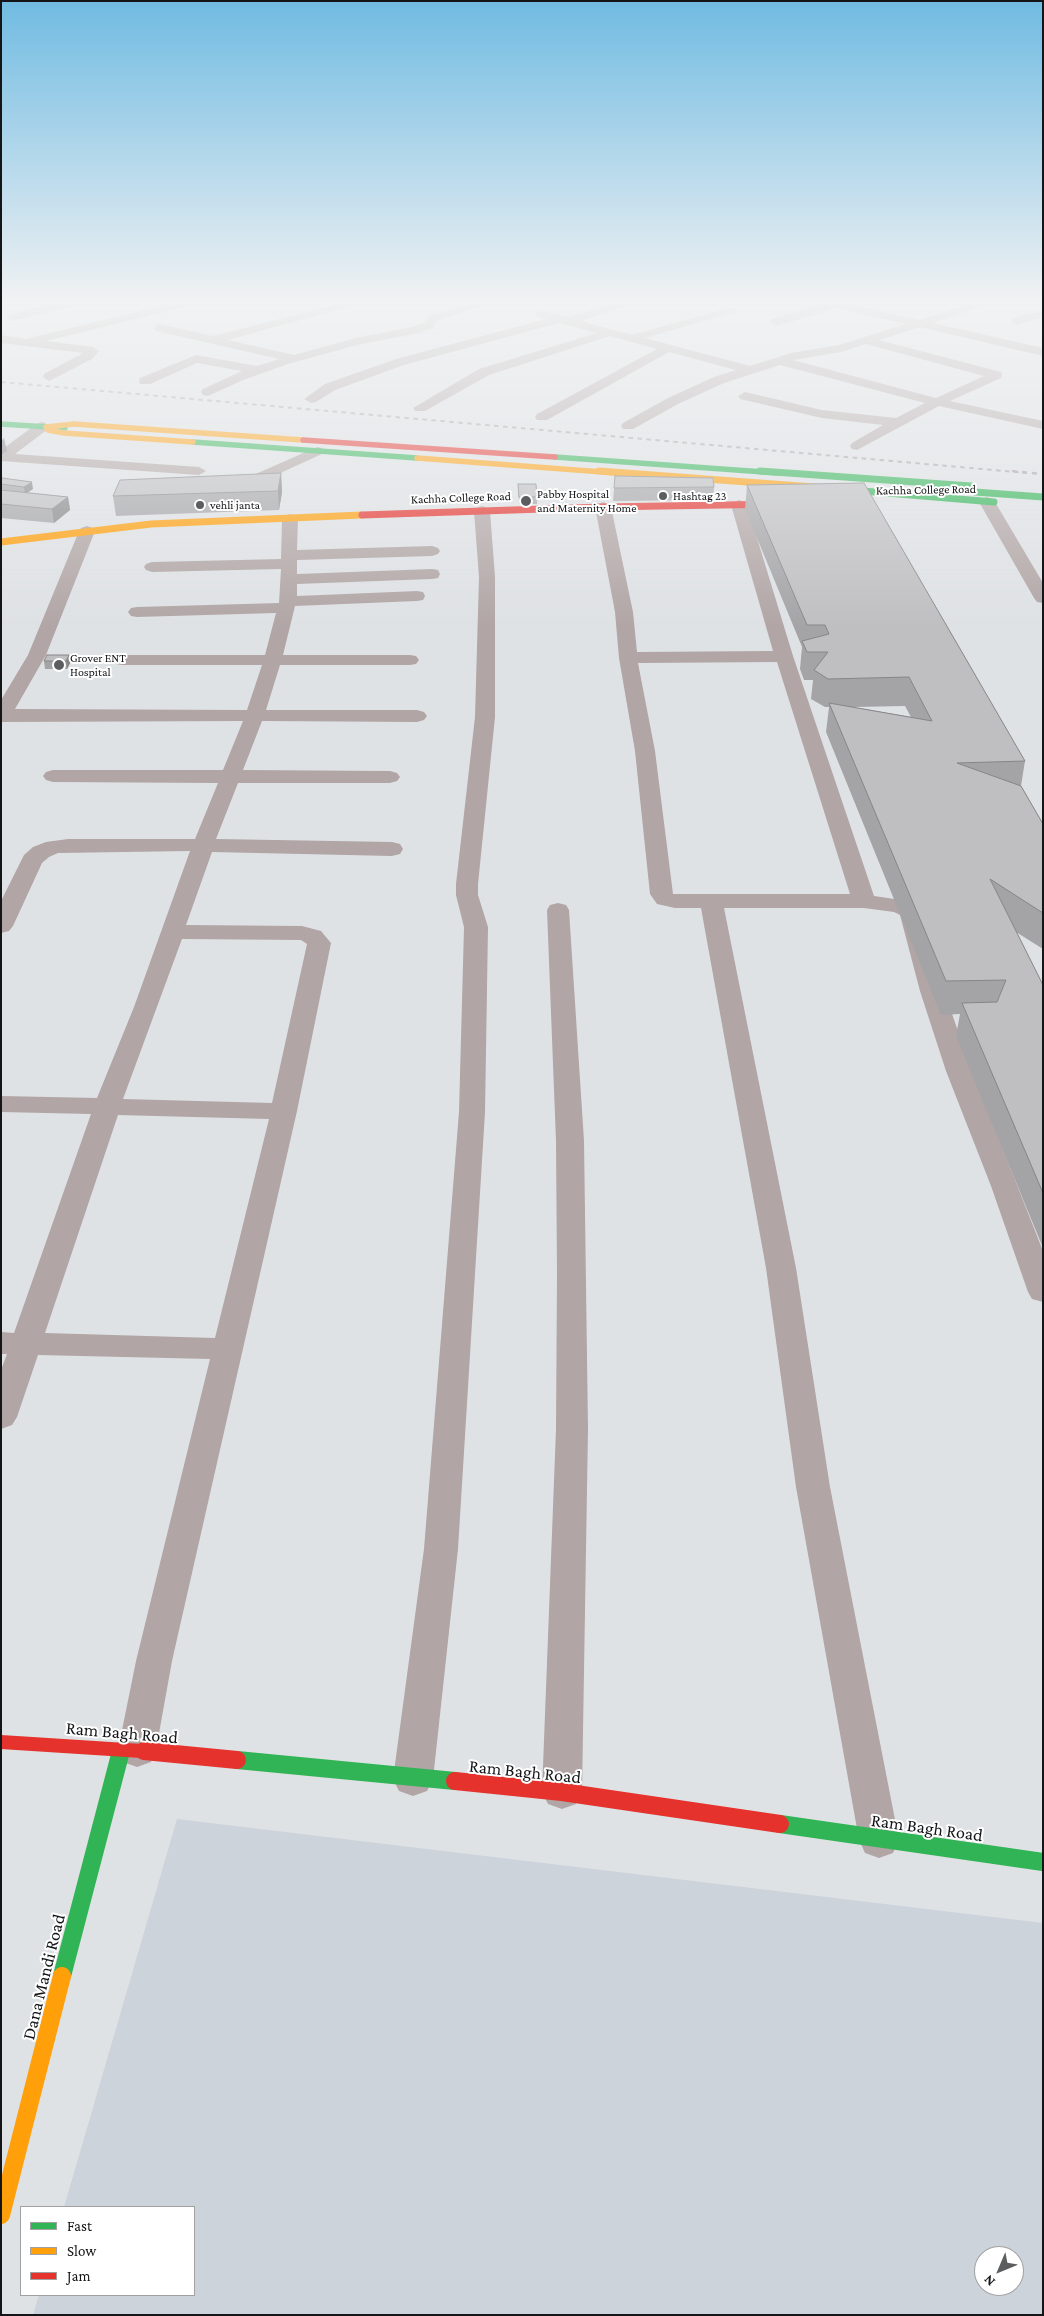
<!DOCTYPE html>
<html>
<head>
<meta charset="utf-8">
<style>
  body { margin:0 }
  #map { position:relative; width:1044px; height:2316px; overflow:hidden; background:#dfe2e5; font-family:"Crimson Pro",serif }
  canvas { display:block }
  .frame { position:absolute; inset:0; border:2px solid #141517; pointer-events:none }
  .legend { position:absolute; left:20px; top:2206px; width:175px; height:90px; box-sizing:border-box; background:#fff; border:1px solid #a1a1a2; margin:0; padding:6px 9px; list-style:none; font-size:15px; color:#141517 }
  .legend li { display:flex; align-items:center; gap:10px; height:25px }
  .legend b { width:25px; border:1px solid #a1a1a2 }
  .north { position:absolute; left:974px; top:2246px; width:50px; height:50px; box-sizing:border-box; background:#fff; border:1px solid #a1a1a2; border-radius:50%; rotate:225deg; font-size:14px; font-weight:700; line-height:20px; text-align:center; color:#141517 }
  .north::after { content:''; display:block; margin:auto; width:18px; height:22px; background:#5b5d5f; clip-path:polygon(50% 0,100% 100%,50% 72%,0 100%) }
</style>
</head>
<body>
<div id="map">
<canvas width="1044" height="2316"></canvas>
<div class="frame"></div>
<ul class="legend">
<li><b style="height:6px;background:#30b455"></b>Fast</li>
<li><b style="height:6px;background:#ff9f0a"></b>Slow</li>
<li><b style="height:6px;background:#e5322d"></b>Jam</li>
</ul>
<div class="north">N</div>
</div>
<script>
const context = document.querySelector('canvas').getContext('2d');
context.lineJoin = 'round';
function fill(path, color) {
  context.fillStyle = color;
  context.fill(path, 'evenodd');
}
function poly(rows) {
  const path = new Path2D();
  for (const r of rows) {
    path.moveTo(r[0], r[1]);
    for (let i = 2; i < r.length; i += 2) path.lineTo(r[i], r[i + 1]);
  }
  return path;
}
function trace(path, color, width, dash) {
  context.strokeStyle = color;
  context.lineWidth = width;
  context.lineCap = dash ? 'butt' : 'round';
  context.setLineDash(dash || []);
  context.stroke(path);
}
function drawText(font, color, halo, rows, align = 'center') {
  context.font = font + ' "Crimson Pro",serif';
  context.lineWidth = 4;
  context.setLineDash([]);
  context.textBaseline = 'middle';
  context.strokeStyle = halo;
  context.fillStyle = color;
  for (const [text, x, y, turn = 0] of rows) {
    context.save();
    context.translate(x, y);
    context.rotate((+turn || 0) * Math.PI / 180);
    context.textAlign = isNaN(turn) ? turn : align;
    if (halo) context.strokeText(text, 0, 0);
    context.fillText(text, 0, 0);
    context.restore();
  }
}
fill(poly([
  [177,1819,1043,1923,1043,2315,33,2315,39,2295,194,2295,194,2207,64,2207],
  [984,2256,1014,2256,1014,2286,984,2286]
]), '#cdd3db');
fill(poly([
  [55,303,77,303,76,305,12,321,6,317,8,315,55,303],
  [173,303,194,303,193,305,46,341,93,347,99,351,92,359,49,381,43,377,44,374,83,353,1,343,1,335,26,339,173,303],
  [342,303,362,303,228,340,294,355,356,338,412,327,425,322,429,316,436,314,473,303,493,303,444,318,437,321,433,328,419,333,357,345,288,364,243,380,208,396,203,395,201,392,203,389,242,371,197,363,150,384,140,384,139,381,140,378,196,355,257,366,279,359,156,331,154,328,156,325,160,324,213,336,342,303],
  [617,303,636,303,581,321,632,335,727,308,735,308,737,310,735,312,645,338,750,366,791,353,839,345,906,324,837,308,776,326,770,322,772,319,825,303,847,303,919,320,973,303,991,303,933,323,1043,348,1043,356,920,327,879,340,1001,372,1002,375,1001,378,950,401,1043,421,1043,429,939,406,857,450,852,449,850,446,852,443,883,425,822,418,740,399,738,396,745,392,822,410,896,418,925,403,780,365,724,383,678,404,633,429,623,429,621,426,623,423,668,398,714,377,736,370,669,352,547,420,537,420,535,417,537,414,657,349,610,336,489,375,425,411,415,411,413,408,479,369,597,333,559,323,404,365,335,390,316,402,311,403,304,399,325,384,396,359,546,319,537,316,535,314,537,312,541,310,567,317,617,303],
  [866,344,984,376,936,398,793,360,841,352,866,344],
  [1043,310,1043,317,1017,325,1011,321,1013,318,1043,310],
  [43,422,50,426,48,429,15,454,199,467,206,471,199,475,1,461,1,450,38,423,43,422],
  [317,447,322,448,324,451,322,454,243,490,238,491,231,487,233,484,317,447],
  [987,497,992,499,995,502,1043,583,1043,603,1037,602,1034,598,979,502,982,499,987,497],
  [739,500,744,502,747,505,793,656,874,896,908,901,916,905,924,916,944,991,972,1071,1043,1251,1043,1302,1032,1299,1028,1292,991,1186,946,1071,920,991,900,915,894,912,864,908,724,908,796,1268,830,1487,899,1840,893,1853,879,1858,865,1853,859,1840,796,1487,766,1268,701,908,675,908,657,904,650,894,635,751,619,658,615,612,595,507,598,504,603,502,608,504,611,507,633,612,637,652,773,651,731,505,734,502,739,500],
  [777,662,850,894,673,894,655,751,638,663,777,662],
  [482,506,487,508,490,511,495,577,495,717,478,884,478,895,488,927,485,1112,458,1549,433,1779,427,1791,413,1796,399,1791,393,1779,424,1549,459,1112,464,927,456,895,456,884,475,717,479,577,474,511,477,508,482,506],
  [290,514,295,516,298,519,297,550,432,546,438,548,440,551,438,554,432,556,297,560,297,574,432,569,438,570,440,574,438,578,432,579,297,584,297,596,417,591,423,592,425,596,423,600,417,601,295,606,283,655,410,655,416,656,419,660,416,664,410,665,280,665,266,710,417,710,424,712,427,716,424,720,417,722,262,721,243,770,390,771,397,773,400,777,397,781,390,783,238,783,216,839,392,842,400,844,403,849,400,854,392,856,212,852,186,925,302,926,321,931,331,943,297,1111,172,1661,156,1750,151,1762,137,1767,123,1762,118,1750,136,1661,210,1359,38,1355,17,1417,12,1425,1,1429,1,1370,7,1354,1,1354,1,1332,14,1333,91,1114,1,1112,1,1096,97,1098,134,1007,190,851,58,853,49,857,42,863,13,926,9,931,1,933,1,901,24,855,33,847,46,842,68,839,195,839,218,783,53,782,46,780,43,776,46,772,53,770,223,770,243,721,1,722,1,700,28,655,79,531,81,528,87,526,93,528,95,531,46,655,15,709,247,710,262,665,122,665,116,664,113,660,116,656,122,655,265,655,276,613,137,617,131,616,128,612,131,608,137,607,279,603,281,569,152,572,146,570,144,567,146,564,152,562,281,559,282,519,285,516,290,514],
  [182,939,301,940,307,944,272,1103,123,1099,182,939],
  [118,1115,269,1119,215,1338,45,1333,118,1115],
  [558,903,566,905,569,910,584,1141,588,1429,582,1792,576,1804,562,1809,548,1804,542,1792,556,1429,557,1274,556,1141,547,910,550,905,558,903]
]), '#b1a5a5');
trace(poly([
  [1,424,65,428],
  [193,442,417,458],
  [555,457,778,473]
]), '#30b455', 5.5);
trace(poly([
  [760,471,971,486],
  [827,488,994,502],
  [975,492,1043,497]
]), '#30b455', 7);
trace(poly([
  [120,1752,121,1749]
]), '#30b455', 14);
trace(poly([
  [237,1760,455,1781],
  [780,1824,1043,1862],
  [62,1976,121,1751]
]), '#30b455', 18);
trace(poly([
  [193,442,64,433,48,430,46,427,74,424,303,440],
  [417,458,616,473]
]), '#ff9f0a', 5.5);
trace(poly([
  [599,471,827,488],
  [1,542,151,524,362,515]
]), '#ff9f0a', 7);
trace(poly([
  [1,2215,62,1976]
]), '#ff9f0a', 18);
trace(poly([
  [303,440,555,457]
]), '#e5322d', 5.5);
trace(poly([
  [362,515,603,507,783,504]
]), '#e5322d', 7);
trace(poly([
  [1,1742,157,1752]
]), '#e5322d', 14);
trace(poly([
  [144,1751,237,1760],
  [455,1781,562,1792,780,1824]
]), '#e5322d', 18);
trace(poly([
  [1,382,1027,473]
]), '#a8a3a5', 2, [4.5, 4.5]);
trace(poly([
  [1012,471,1043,474]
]), '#a8a3a5', 2.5, [5, 5]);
fill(poly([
  [281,473,282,492,279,510,116,516,113,496],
  [1,479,33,489,27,493,68,497,70,510,54,523,1,518],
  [518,484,537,497,537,504,519,504],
  [747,485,1025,761,1021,786,1043,824,1043,949,1016,932,1043,985,1043,1248,956,1036,960,1014,941,1015,826,732,829,707,825,707,811,699,813,680,804,680,800,669,802,647,745,509],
  [905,706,911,717,853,707],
  [714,487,713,500,613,501,614,488],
  [69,655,70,663,67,669,45,669,44,661]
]), '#a4a4a6');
fill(poly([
  [4,438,7,451,1,455,1,441],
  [281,473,282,492,279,510,278,491],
  [32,482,33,489,25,494,24,487],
  [68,497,70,510,54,523,52,509],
  [69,655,70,663,67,669,66,661]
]), '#868687');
const building = poly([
  [281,473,278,491,113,496,120,480,281,473],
  [615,476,713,478,714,487,614,488,615,476],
  [2,478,32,482,24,487,1,484,2,478],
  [864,483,1025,761,957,763,1021,786,1043,824,1043,913,990,879,1043,985,1043,1193,962,1003,997,1002,1006,980,946,981,829,703,932,721,909,677,828,679,814,670,828,652,807,652,802,641,829,634,825,625,807,625,747,485,864,483],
  [518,484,536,484,537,497,519,497,518,484],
  [1,490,68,497,52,509,1,504,1,490],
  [47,655,69,655,66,661,44,661,47,655]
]);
fill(building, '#bfbfc1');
trace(building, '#868687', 1);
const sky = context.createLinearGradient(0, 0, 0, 628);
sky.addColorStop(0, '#70bbe2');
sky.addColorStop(0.48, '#f1f2f3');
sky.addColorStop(1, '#f1f2f300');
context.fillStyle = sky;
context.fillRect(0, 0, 1044, 628);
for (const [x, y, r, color] of [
  [663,496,5,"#5b5d5f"],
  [526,501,6,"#5b5d5f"],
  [200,505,5,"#5b5d5f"],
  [59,665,6,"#5b5d5f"]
]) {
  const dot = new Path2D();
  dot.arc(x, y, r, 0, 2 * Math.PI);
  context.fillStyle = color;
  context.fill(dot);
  trace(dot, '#fff', 2);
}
drawText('12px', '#141517', '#fff', [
  ["Kachha College Road",926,490,-1],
  ["Kachha College Road",461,498,-2]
]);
drawText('12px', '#141517', '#fff', [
  ["Pabby Hospital",537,494],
  ["and Maternity Home",537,508],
  ["Hashtag 23",673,496],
  ["vehli janta",210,505],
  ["Grover ENT",70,658],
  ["Hospital",70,672]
], 'left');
drawText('18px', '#141517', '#fff', [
  ["Ram Bagh Road",122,1733,5],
  ["Ram Bagh Road",525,1772,6],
  ["Ram Bagh Road",927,1828,8],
  ["Dana Mandi Road",44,1977,-76]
]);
</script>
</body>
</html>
